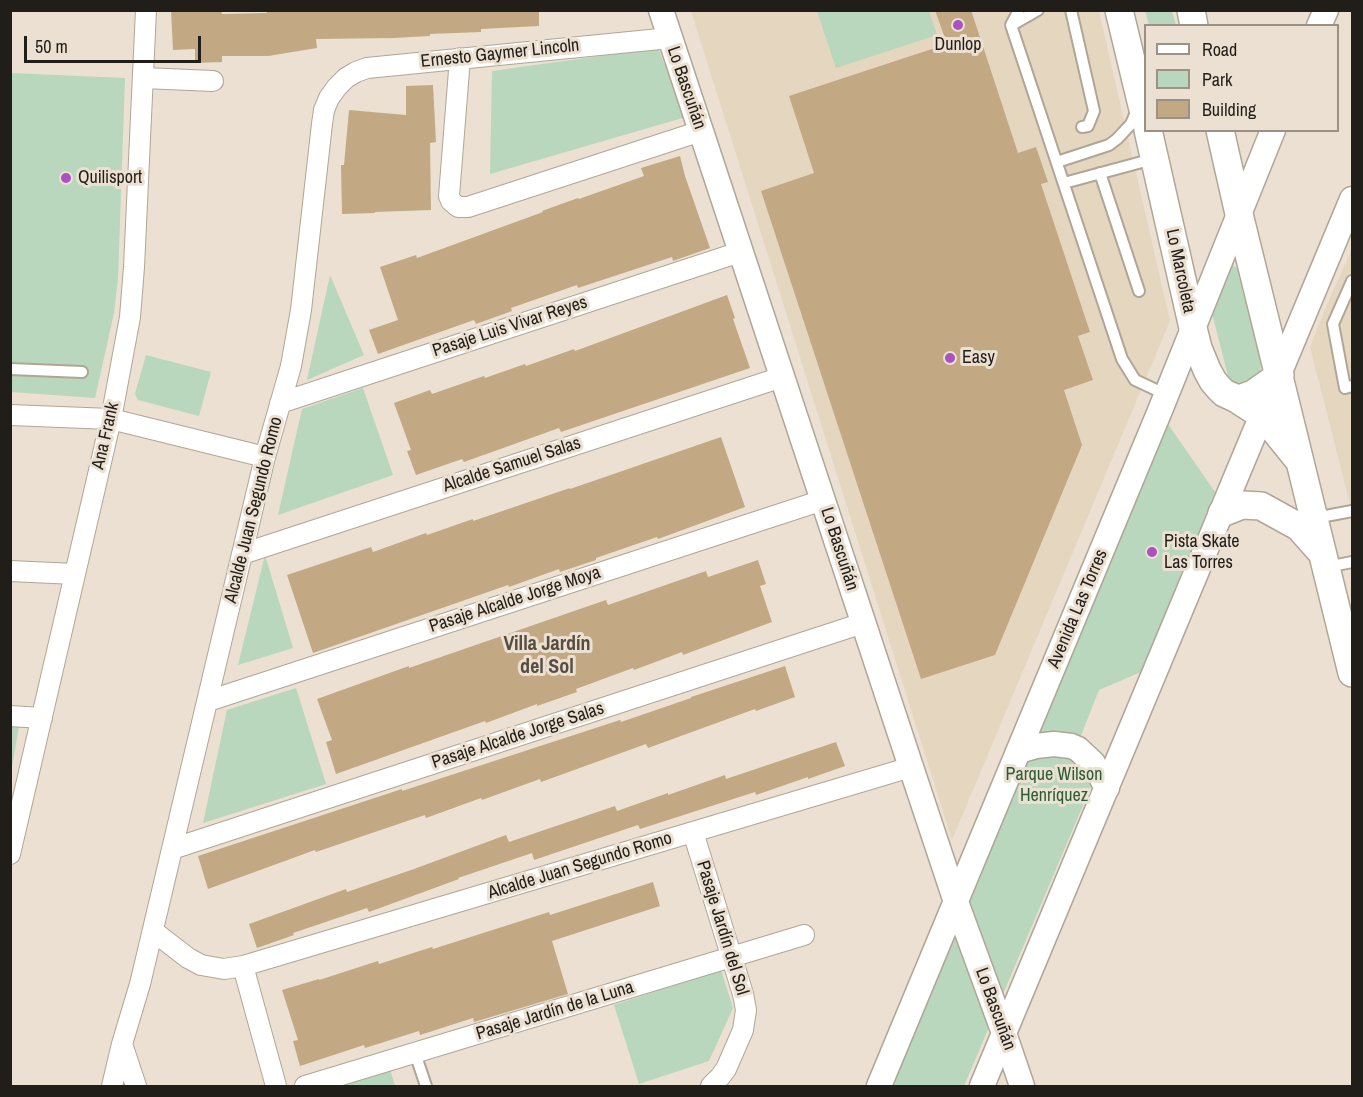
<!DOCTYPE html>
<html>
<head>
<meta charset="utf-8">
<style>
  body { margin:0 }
  #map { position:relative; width:1363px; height:1097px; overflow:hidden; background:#ebe0d1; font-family:"Archivo Narrow",sans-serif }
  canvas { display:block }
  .frame { position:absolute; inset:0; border:12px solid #211d18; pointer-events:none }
  .legend { position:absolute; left:1144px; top:24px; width:195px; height:108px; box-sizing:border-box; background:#ebe0d1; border:2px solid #9a9287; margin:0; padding:8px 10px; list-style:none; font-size:18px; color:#211d18 }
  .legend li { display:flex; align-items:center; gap:12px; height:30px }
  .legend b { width:30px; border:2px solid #9a9287 }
  .scale { position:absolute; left:24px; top:36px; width:177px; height:27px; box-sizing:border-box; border:3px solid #211d18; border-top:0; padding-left:8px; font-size:18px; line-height:21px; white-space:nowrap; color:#211d18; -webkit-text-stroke:4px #ebe0d1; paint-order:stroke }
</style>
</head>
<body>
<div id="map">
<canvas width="1363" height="1097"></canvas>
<div class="frame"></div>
<ul class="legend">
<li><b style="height:8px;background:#fff"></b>Road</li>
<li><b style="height:16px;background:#b8d7bc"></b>Park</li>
<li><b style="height:16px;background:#c2a984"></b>Building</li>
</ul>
<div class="scale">50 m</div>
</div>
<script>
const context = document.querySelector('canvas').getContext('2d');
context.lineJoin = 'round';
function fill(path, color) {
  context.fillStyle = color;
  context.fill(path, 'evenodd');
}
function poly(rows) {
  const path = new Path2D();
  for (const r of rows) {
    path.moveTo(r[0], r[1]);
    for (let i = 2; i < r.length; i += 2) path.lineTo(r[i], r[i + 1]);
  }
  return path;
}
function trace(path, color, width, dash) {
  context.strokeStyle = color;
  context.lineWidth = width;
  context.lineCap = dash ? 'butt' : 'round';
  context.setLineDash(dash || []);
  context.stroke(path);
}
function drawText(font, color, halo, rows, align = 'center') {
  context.font = font + ' "Archivo Narrow",sans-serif';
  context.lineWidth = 6;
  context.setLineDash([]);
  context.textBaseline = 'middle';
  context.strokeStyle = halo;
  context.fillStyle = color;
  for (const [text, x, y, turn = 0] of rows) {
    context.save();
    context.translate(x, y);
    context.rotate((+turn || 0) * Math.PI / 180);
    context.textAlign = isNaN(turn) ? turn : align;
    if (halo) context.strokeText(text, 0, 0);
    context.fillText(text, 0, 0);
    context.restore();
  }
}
fill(poly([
  [691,11,1099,11,1170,321,952,840],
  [1352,249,1352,512,1310,347,1325,309]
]), '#e5d6c0');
fill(poly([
  [817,11,929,11,937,35,836,68],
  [1145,11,1172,11,1176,25,1149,25],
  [658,48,686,117,490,174,492,71],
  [11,73,125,78,118,278,114,313,95,398,11,392],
  [1231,264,1237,268,1261,361,1260,373,1241,390,1229,380,1211,309],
  [330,275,364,355,307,380],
  [146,355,211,372,199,416,138,400,135,394],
  [363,388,393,475,278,515,302,409],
  [1168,424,1215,492,1141,672,1099,690,1080,738,1052,731,1037,734],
  [265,555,293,648,238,665],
  [296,688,326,784,203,823,227,710],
  [10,725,19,726,11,773,10,773],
  [1059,749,1095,777,964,1086,890,1086,1028,756],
  [721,970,733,1008,709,1061,639,1084,614,1005],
  [390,1069,395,1086,338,1086]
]), '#b8d7bc');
fill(poly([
  [171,10,221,10,222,14,267,13,266,10,539,10,539,26,481,29,481,32,430,34,430,36,394,38,316,39,317,48,268,56,222,56,222,62,195,63,195,49,173,50],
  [935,10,971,10,1018,153,1036,147,1048,182,1041,184,1090,332,1078,336,1093,380,1064,390,1082,445,995,655,921,679,761,191,814,173,789,96,947,44],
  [433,85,436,142,430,143,431,210,375,212,375,213,342,214,341,165,344,165,349,110,406,115,406,86],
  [680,156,685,176,710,248,673,261,672,257,578,288,577,285,511,308,512,311,476,324,474,320,378,354,369,330,398,320,380,267,416,255,417,258,543,212,542,211,578,198,579,199,644,176,641,168],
  [727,295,735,318,733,319,750,368,561,432,559,428,464,462,462,459,416,475,407,451,411,450,394,403,430,390,432,394,484,376,485,378,525,364,526,366,574,349,575,351],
  [721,437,745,507,658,539,657,537,596,558,596,560,560,572,559,569,509,587,508,585,313,653,287,575,371,547,373,552,426,533,427,535,473,519,473,521,570,488,570,489],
  [758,560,766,584,760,586,772,622,683,655,682,652,634,670,633,668,576,689,577,692,537,706,537,704,486,723,485,721,336,774,326,742,332,740,317,699,409,666,409,668,606,600,608,605,706,571,708,577],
  [785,666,795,697,756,711,755,709,648,748,646,744,541,782,540,779,482,800,481,798,426,818,425,815,316,852,315,850,208,889,198,856,402,789,402,791,620,720,621,722,691,698,691,697],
  [836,742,845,766,808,779,808,777,756,795,755,792,640,829,638,825,534,860,532,853,458,878,459,879,369,912,367,908,293,933,294,935,257,948,249,924,346,889,347,892,414,869,506,835,509,842,615,806,617,811,668,793,668,795,725,775,726,779],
  [653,882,660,906,552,941,568,994,474,1022,473,1018,420,1035,419,1031,365,1048,364,1045,300,1066,293,1041,298,1040,282,990,319,979,319,980,378,961,379,964,432,947,433,949,549,912,550,915]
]), '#c2a984');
const service = poly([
  [1019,10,1011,25,1122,359,1135,380,1167,395],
  [1071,10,1094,111,1088,126,1082,127],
  [1012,25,1038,10],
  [1057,162,1109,145,1117,139,1131,124,1137,110],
  [1100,173,1139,291],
  [1064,183,1153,159],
  [1352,281,1333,324,1345,388,1352,386],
  [10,369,82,372],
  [1315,518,1352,511],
  [1327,567,1352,562],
  [415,1053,426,1086]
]);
const minor = poly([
  [460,58,449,196,451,201,458,207,468,207,701,131],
  [143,78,213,81],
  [280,403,740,252],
  [10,415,111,419,265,457],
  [242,554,782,377],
  [10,571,75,574],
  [208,701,823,500],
  [10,716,42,718],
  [693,832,743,994,746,1010,743,1030,726,1069,720,1077,711,1086],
  [172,849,863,623],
  [10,854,111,419,130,317,134,267,146,10],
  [153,931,188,958,201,965,224,969,243,966,911,767],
  [243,966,276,1086],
  [122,1044,136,1086],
  [112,1086,122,1044,140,984,265,457,291,366,301,310,322,124,324,110,329,98,337,87,346,78,356,72,367,68,670,38],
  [305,1086,804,935]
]);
const tertiary = poly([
  [661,10,911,767,956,902,1004,1033,1022,1086],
  [1319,26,1326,10],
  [1019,751,1036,746,1054,744,1071,746,1078,749,1093,763,1107,788],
  [879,1086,1159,413,1273,130],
  [982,1086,1352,199]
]);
const secondary = poly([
  [1119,10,1146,122],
  [1191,10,1194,26],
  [1148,130,1193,328,1198,348,1207,370,1213,381,1219,388,1224,393,1235,398,1242,398,1253,394,1280,375],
  [1220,130,1239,214,1352,673],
  [1235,398,1263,416,1297,458],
  [1222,513,1242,505,1261,506,1299,527,1322,553]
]);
trace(service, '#b0a697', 14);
trace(minor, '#b0a697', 22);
trace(tertiary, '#b0a697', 27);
trace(secondary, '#b0a697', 30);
trace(service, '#fff', 10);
trace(minor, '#fff', 20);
trace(tertiary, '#fff', 24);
trace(secondary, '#fff', 27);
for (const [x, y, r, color] of [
  [958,25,6,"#aa53c0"],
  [66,178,6,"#aa53c0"],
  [950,358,6,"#aa53c0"],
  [1152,552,6,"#aa53c0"]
]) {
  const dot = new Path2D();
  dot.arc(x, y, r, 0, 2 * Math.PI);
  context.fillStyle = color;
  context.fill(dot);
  trace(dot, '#ebe0d1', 2);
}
drawText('18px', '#211d18', '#ebe0d1', [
  ["Dunlop",958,45,"center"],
  ["Quilisport",78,178],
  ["Easy",962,358],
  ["Pista Skate",1164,542],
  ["Las Torres",1164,563]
], 'left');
drawText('18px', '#211d18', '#ebe0d1', [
  ["Ernesto Gaymer Lincoln",500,54,-6],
  ["Lo Bascuñán",686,88,71],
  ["Lo Marcoleta",1180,271,78],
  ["Pasaje Luis Vivar Reyes",510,327,-18],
  ["Ana Frank",106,436,-77],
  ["Alcalde Samuel Salas",512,465,-18],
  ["Alcalde Juan Segundo Romo",254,510,-76],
  ["Lo Bascuñán",839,549,72],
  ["Pasaje Alcalde Jorge Moya",515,600,-18],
  ["Avenida Las Torres",1078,609,-67],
  ["Pasaje Alcalde Jorge Salas",518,736,-18],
  ["Alcalde Juan Segundo Romo",580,866,-17],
  ["Pasaje Jardín del Sol",722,928,73],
  ["Lo Bascuñán",995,1009,70],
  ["Pasaje Jardín de la Luna",555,1011,-17]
]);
drawText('18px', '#295d34', '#ebe0d1', [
  ["Parque Wilson",1054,775],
  ["Henríquez",1054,796]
]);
drawText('bold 20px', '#564e41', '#ebe0d1', [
  ["Villa Jardín",547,645],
  ["del Sol",547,668]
]);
</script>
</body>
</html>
